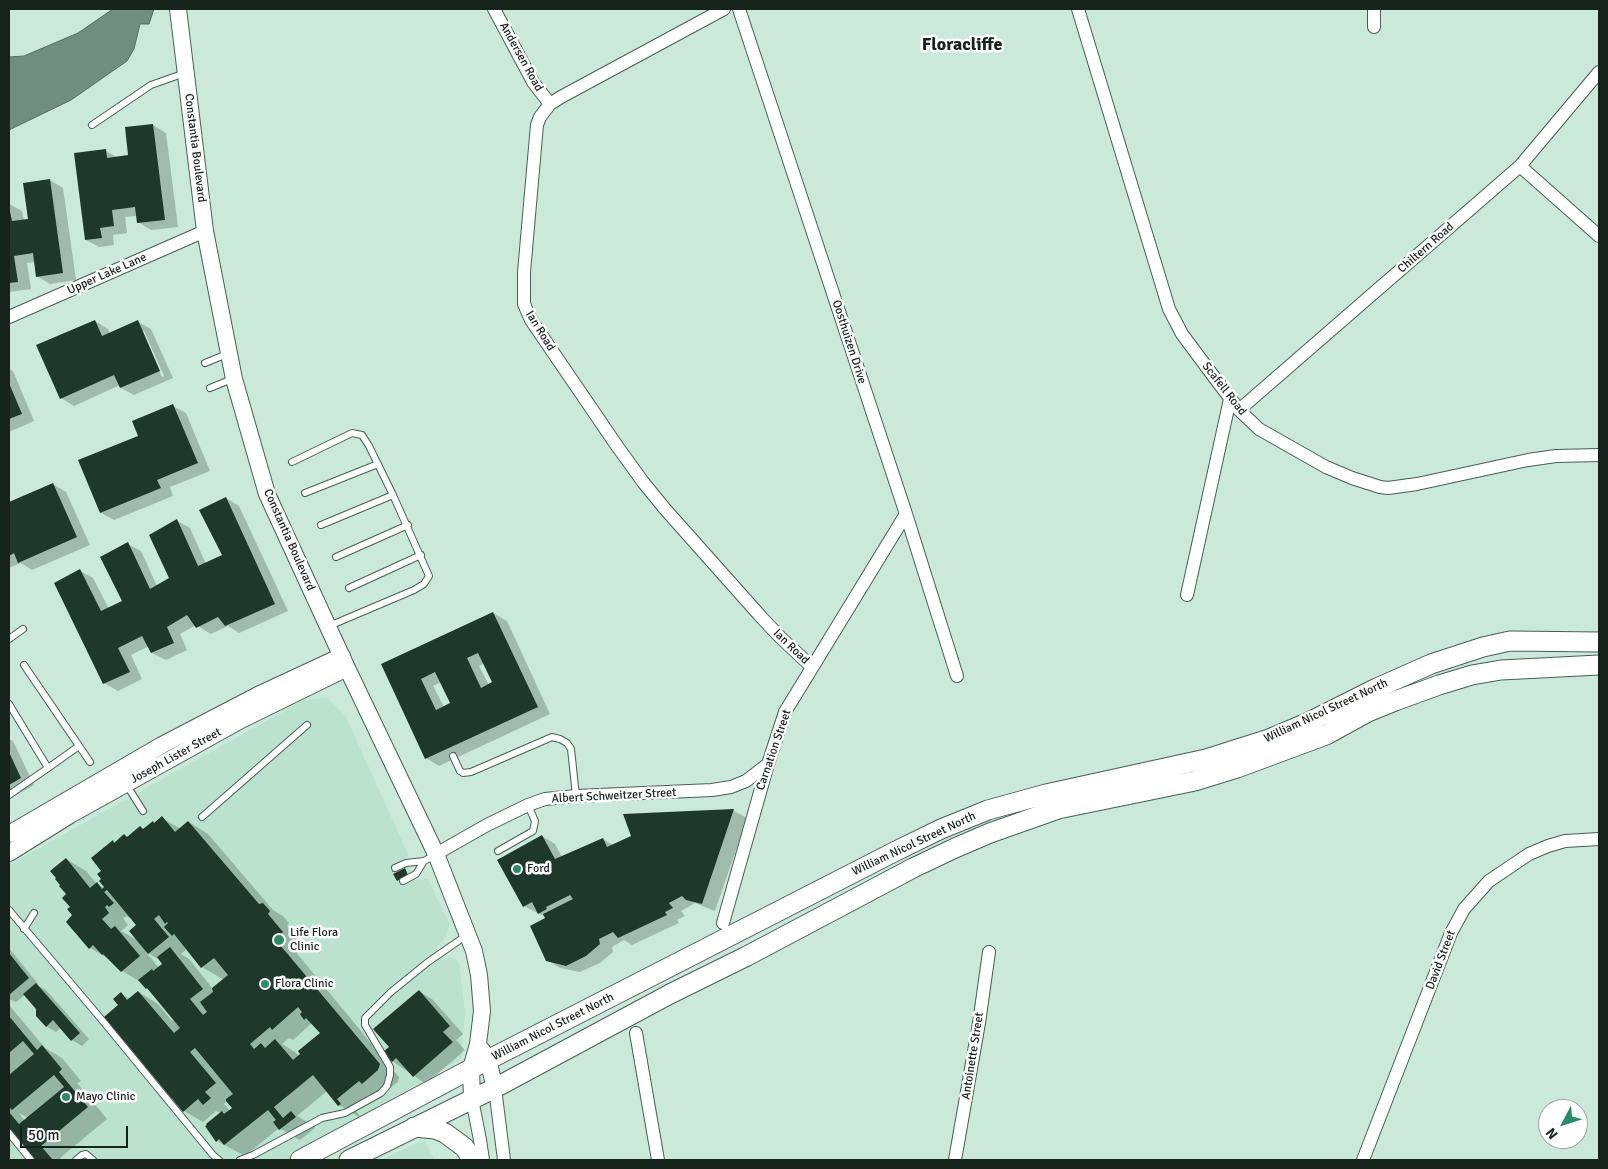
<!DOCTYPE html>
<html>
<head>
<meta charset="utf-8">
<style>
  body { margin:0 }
  #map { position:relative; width:1608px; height:1169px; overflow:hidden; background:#cae9da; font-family:Signika,sans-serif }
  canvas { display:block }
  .frame { position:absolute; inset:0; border:10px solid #16221c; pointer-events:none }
  .north { position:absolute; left:1538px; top:1099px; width:50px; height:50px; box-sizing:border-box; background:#fff; border:1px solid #a2a7a4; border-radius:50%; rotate:230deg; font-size:14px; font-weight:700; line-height:20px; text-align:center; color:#16221c }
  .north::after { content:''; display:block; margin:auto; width:18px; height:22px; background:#288c67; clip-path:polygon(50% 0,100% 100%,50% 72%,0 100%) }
  .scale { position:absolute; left:20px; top:1126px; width:108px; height:22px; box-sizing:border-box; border:2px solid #16221c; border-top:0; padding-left:6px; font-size:15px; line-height:18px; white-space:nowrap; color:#16221c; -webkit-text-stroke:4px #fff; paint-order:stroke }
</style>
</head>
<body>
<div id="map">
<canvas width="1608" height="1169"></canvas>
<div class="frame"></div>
<div class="north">N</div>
<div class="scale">50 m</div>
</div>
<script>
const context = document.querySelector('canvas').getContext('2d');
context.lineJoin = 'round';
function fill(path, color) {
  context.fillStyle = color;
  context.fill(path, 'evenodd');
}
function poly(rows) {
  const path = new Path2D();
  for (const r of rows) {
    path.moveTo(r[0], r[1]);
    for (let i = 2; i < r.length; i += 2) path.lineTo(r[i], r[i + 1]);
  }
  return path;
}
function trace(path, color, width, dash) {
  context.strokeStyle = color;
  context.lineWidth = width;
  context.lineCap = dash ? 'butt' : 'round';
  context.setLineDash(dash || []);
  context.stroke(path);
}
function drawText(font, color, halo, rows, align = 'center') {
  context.font = font + ' Signika,sans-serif';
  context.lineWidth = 5;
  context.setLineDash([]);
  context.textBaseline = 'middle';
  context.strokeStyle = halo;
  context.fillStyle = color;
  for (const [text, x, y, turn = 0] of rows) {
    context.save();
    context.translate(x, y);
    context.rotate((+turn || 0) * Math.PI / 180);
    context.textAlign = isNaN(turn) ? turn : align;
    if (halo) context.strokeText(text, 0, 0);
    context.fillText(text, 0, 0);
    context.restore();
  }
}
fill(poly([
  [327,698,345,715,408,854,406,862,410,869,416,880,428,879,449,923,447,936,436,948,445,960,451,957,456,959,459,963,465,1012,461,1059,287,1160,53,1160,41,1146,88,1107,59,1072,42,1046,37,1050,9,1016,9,995,29,978,9,953,9,865,304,700],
  [36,983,80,1033,71,1041,53,1020,45,1027,36,1016,36,1009,24,994],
  [419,990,450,1025,443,1032,452,1042,413,1077,396,1058,391,1061,383,1052,389,1047,374,1029],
  [23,1041,34,1054,9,1075,9,1053],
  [54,1075,64,1087,19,1124,9,1112,9,1107,12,1110],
  [9,1130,34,1160,9,1160],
  [424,1140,435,1160,380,1160]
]), '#bae2ce');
const water = poly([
  [113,9,154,9,149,24,140,24,134,49,127,61,71,100,9,130,9,57,24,56,78,33,113,9]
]);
fill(water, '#6f8e7f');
trace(water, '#546e61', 1);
fill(poly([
  [153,125,166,133,178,227,151,230,138,222,137,216,125,217,127,233,113,235,114,245,99,247,86,240,106,151,118,158,130,156],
  [50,180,63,188,76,280,50,284,37,276,35,262,27,263,31,289,9,292,9,204,22,211,24,221,29,220,24,184],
  [95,321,108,329,110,334,138,322,151,329,173,378,134,395,121,388,120,385,74,406,61,398],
  [141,331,144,331,164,376,162,377],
  [9,369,13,371,34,421,9,432],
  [173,406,186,413,210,471,170,487,173,496,114,520,101,513,140,436],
  [53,484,66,492,90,545,32,570,21,563,9,568,9,504],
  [226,498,239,506,288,611,239,633,228,626,211,634,196,625,180,634,187,650,166,660,152,653,149,646,131,655,142,679,118,691,104,683,80,571,93,578,109,609,124,602,128,544,141,551,157,586,171,578,177,521,190,528,206,564,224,556],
  [493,613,507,621,550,714,439,766,426,758,383,665],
  [485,663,494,683,489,685,479,666],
  [441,682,452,703,444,707,433,686],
  [9,739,13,741,34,785,9,799],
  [734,811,747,818,715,911,695,903,681,911,685,916,677,920,679,923,632,945,624,940,612,947,613,952,600,963,580,972,560,968,547,960,547,918,524,906,542,836,555,844,562,857,603,839,613,845,633,836,625,815],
  [162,818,181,829,189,822,208,834,273,910,283,916,289,923,287,926,302,944,294,950,399,1077,398,1082,382,1094,356,1111,360,1116,359,1117,339,1105,327,1091,297,1116,311,1124,315,1128,300,1140,279,1128,245,1156,217,1141,206,1126,221,1113,216,1111,203,1122,184,1111,120,1005,121,994,130,999,139,992,158,1004,172,1021,174,1019,152,992,146,988,141,982,122,971,109,959,90,948,74,915,68,895,66,859,86,871,96,883,107,890,103,879,103,871,113,842,116,843,125,836,128,838,155,824],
  [127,916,129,918,131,917,138,925,137,940,121,931,128,925,123,918],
  [187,949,202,967,224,980,213,989,189,959,181,954],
  [145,951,161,961,164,964,159,968],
  [312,1023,322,1034,299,1056,295,1052,282,1044,289,1038,293,1040],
  [227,1101,233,1108,230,1111,224,1104],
  [9,948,38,984,37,985,46,990,89,1039,82,1046,72,1040,61,1027,56,1032,46,1026,38,1009,25,995,16,1002,9,999],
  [419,991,432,999,463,1034,456,1040,465,1050,426,1084,392,1061],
  [9,1005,45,1048,62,1058,81,1081,77,1083,107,1119,60,1158,62,1160,36,1160,9,1128],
  [19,1113,28,1118,25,1121]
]), '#0003');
fill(poly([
  [153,124,165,220,137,223,135,207,112,210,114,226,100,228,102,238,85,240,74,153,106,149,107,158,128,155,125,127],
  [50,179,63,273,36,277,33,253,14,256,18,282,9,283,9,207,12,221,28,219,23,183],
  [95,320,102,336,138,320,160,371,120,388,114,375,60,399,36,345],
  [9,383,22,414,9,419],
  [173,404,198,463,157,480,161,488,100,513,78,460,138,436,132,421],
  [53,483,77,537,18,563,14,553,9,556,9,502],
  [226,497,275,604,225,626,218,617,196,628,187,615,167,627,174,643,151,653,142,636,118,648,130,672,103,684,54,583,80,569,101,611,122,601,100,557,128,542,150,589,169,578,149,535,177,519,198,566,222,555,199,510],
  [493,612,538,707,425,759,381,664],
  [478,653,492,682,481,688,467,658],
  [435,672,450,703,436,710,421,679],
  [9,752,21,778,9,785],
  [734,809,702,904,686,900,682,896,669,903,673,908,665,912,667,915,618,938,613,932,599,939,600,944,586,956,566,966,546,961,530,926,545,918,543,914,573,899,570,895,546,907,547,909,538,914,532,902,523,907,497,860,542,835,555,859,603,838,607,847,631,836,623,814],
  [162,816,175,832,188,821,259,904,263,903,270,911,268,914,283,932,275,939,380,1064,378,1070,362,1084,359,1081,337,1099,341,1104,338,1106,313,1075,274,1107,283,1118,291,1111,296,1117,279,1130,273,1122,276,1120,268,1110,224,1145,219,1139,216,1142,205,1126,207,1125,206,1124,222,1111,224,1114,232,1108,226,1101,226,1099,233,1094,195,1048,190,1052,216,1083,205,1092,211,1098,203,1105,198,1099,183,1112,104,1017,118,1005,113,999,121,992,127,1000,138,991,174,1033,180,1028,147,988,146,989,138,980,152,969,153,971,162,964,157,957,170,947,203,989,190,999,203,1015,207,1012,200,1002,213,992,212,988,228,975,214,958,201,968,174,934,172,936,164,927,168,923,167,922,165,924,159,915,154,919,169,937,148,954,129,931,136,925,107,890,104,892,114,903,109,907,107,905,105,907,109,913,102,919,111,929,115,926,140,956,121,972,103,954,102,955,93,945,89,949,66,922,72,915,67,909,70,907,62,898,66,894,59,886,60,885,55,879,56,878,50,871,66,858,90,888,97,882,102,889,104,887,99,881,101,879,97,874,101,871,91,858,113,840,114,843,124,834,127,837,140,826,143,829,153,821,154,823],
  [298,1007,302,1012,300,1014,304,1020,306,1018,320,1033,298,1051,300,1054,293,1060,275,1039,265,1048,261,1043,254,1049,250,1044,270,1027,272,1030],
  [405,868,408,875,397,881,393,874],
  [9,953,29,978,9,995],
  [36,983,80,1033,71,1041,53,1020,46,1027,36,1016,36,1009,23,994],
  [419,990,450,1026,443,1032,453,1042,413,1077,396,1058,392,1062,383,1052,389,1047,373,1029],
  [9,1016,37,1050,42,1045,62,1069,59,1072,88,1107,41,1146,53,1160,34,1160,9,1130,9,1112,19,1124,64,1087,54,1075,12,1110,9,1107,9,1075,34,1054,23,1041,9,1053]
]), '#1e382c');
const service = poly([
  [92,125,151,85,185,73],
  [205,363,227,354],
  [210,388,232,379],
  [292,462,352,433,362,435,369,446,393,495,429,576,424,584,414,590,329,626],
  [305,493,378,464],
  [321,525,393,495],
  [336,557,408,525],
  [349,588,421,555],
  [9,639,23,629],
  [24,665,90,762],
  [9,704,48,768,9,795],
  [453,756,460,771,463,773,471,772,552,737,560,739,567,743,571,749,576,796],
  [48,768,79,746],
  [126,784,143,811],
  [202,817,307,725],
  [498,851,533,831,535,821,528,805],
  [395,868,406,863,424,861,435,855],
  [403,881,416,874,424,861],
  [9,910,102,1020,213,1155,219,1160],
  [24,929,34,913],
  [9,1133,31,1160],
  [76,1160,82,1155,86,1154,93,1160],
  [240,1160,253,1155,322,1118,345,1113,381,1093,387,1086,390,1075,390,1067,365,1025,365,1018,391,992,428,962,467,935]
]);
const minor = poly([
  [494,9,533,82,550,104],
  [724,9,561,97,550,104,540,117,537,125,524,272,524,304,531,320,617,446,643,482,665,509,762,618,780,637,812,667],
  [739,9,906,514,957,676],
  [1078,9,1169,309,1182,334,1214,377,1239,410,1259,429,1326,467,1352,478,1380,487,1388,488,1417,484,1528,460,1556,456,1599,455],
  [1374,9,1374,27],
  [1520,166,1599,236],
  [9,317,205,231],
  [1239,410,1520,166,1599,72],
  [1187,595,1230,399],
  [436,854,487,825,528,805,545,799,576,796,712,790,731,787,746,781,768,764],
  [723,923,768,764,785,712,906,514],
  [636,1033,658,1160],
  [495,1088,504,1160],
  [472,1099,480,1140,483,1160],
  [955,1160,979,1023,989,952],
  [1363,1160,1451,933,1464,909,1489,881,1529,854,1548,846,1565,841,1599,839]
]);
const tertiary = poly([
  [178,9,205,231,234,379,267,494,347,668,436,854,474,951,479,975,482,1011,478,1044,471,1069,472,1099],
  [9,834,162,745,258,695,342,656],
  [9,853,70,815,241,720,347,668],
  [482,1050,488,1060,495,1088]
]);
const secondary = poly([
  [414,1127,435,1129,445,1133,464,1147,473,1160],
  [300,1160,480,1064,896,851,941,829,988,810,1046,794,1206,759,1269,739,1307,723,1377,688,1431,664,1483,647,1510,641,1599,642],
  [349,1160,495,1088,670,994,747,956,913,868,955,848,990,833,1058,809,1195,781,1237,768,1326,735,1368,712,1395,701,1439,685,1472,675,1501,670,1599,665]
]);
trace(service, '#456053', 8);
trace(minor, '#456053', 14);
trace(tertiary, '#456053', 18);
trace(secondary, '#456053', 21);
trace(service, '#fff', 6);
trace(minor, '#fff', 12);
trace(tertiary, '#fff', 16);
trace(secondary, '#fff', 19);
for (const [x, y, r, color] of [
  [517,869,5,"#288c67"],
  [279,940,6,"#288c67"],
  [265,984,5,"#288c67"],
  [66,1097,5,"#288c67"]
]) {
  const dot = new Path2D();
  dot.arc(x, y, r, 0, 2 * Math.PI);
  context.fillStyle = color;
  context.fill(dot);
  trace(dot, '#fff', 2);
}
drawText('12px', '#16221c', '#fff', [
  ["Andersen Road",521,57,61],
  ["Constantia Boulevard",195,148,83],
  ["Chiltern Road",1426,248,-41],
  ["Upper Lake Lane",107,274,-24],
  ["Ian Road",540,331,58],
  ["Oosthuizen Drive",849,342,72],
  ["Scafell Road",1224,389,52],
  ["Constantia Boulevard",289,540,66],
  ["Ian Road",791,647,44],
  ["William Nicol Street North",1326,711,-25],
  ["Carnation Street",774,750,-71],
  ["Joseph Lister Street",176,756,-29],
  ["Albert Schweitzer Street",614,796,-3],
  ["William Nicol Street North",914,844,-25],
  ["David Street",1441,960,-69],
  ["William Nicol Street North",553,1027,-27],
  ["Antoinette Street",973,1056,-81]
]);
drawText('12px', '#16221c', '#fff', [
  ["Ford",527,869],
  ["Life Flora",290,933],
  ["Clinic",290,947],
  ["Flora Clinic",275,984],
  ["Mayo Clinic",76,1097]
], 'left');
drawText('bold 18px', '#16221c', '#fff', [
  ["Floracliffe",962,45]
]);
</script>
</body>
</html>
